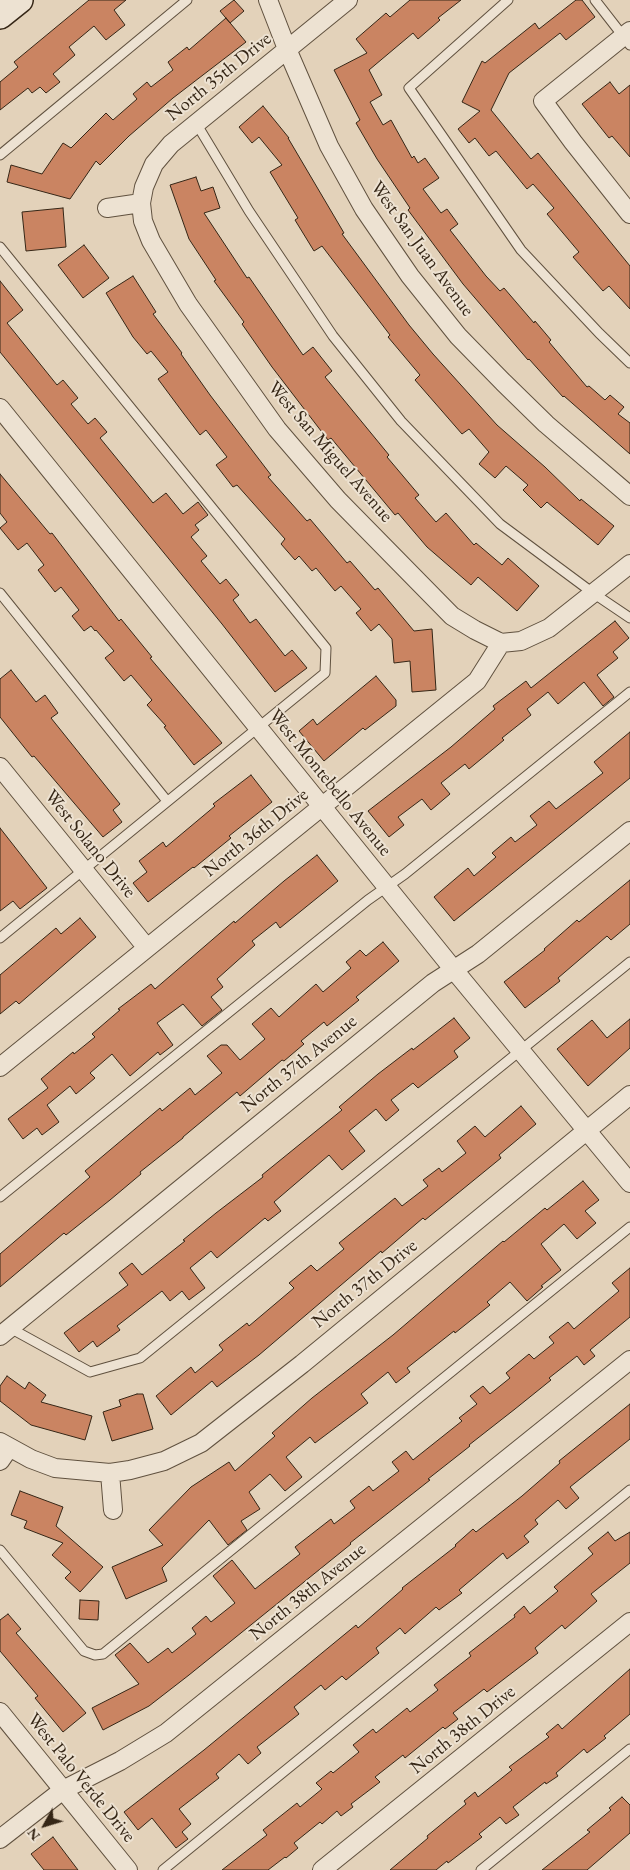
<!DOCTYPE html>
<html>
<head>
<meta charset="utf-8">
<style>
  body { margin:0 }
  #map { position:relative; width:630px; height:1870px; overflow:hidden; background:#e3d2ba; font-family:"EB Garamond",serif }
  canvas { display:block }
  .north { position:absolute; left:20px; top:1800px; width:50px; height:50px; -webkit-text-stroke:4px #ede2d2; paint-order:stroke; rotate:231deg; font-size:14px; font-weight:700; line-height:20px; text-align:center; color:#352616 }
  .north::after { content:''; display:block; margin:auto; width:18px; height:22px; background:#352616; clip-path:polygon(50% 0,100% 100%,50% 72%,0 100%) }
</style>
</head>
<body>
<div id="map">
<canvas width="630" height="1870"></canvas>
<div class="north">N</div>
</div>
<script>
const context = document.querySelector('canvas').getContext('2d');
context.lineJoin = 'round';
function fill(path, color) {
  context.fillStyle = color;
  context.fill(path, 'evenodd');
}
function poly(rows) {
  const path = new Path2D();
  for (const r of rows) {
    path.moveTo(r[0], r[1]);
    for (let i = 2; i < r.length; i += 2) path.lineTo(r[i], r[i + 1]);
  }
  return path;
}
function trace(path, color, width, dash) {
  context.strokeStyle = color;
  context.lineWidth = width;
  context.lineCap = dash ? 'butt' : 'round';
  context.setLineDash(dash || []);
  context.stroke(path);
}
function drawText(font, color, halo, rows, align = 'center') {
  context.font = font + ' "EB Garamond",serif';
  context.lineWidth = 4;
  context.setLineDash([]);
  context.textBaseline = 'middle';
  context.strokeStyle = halo;
  context.fillStyle = color;
  for (const [text, x, y, turn = 0] of rows) {
    context.save();
    context.translate(x, y);
    context.rotate((+turn || 0) * Math.PI / 180);
    context.textAlign = isNaN(turn) ? turn : align;
    if (halo) context.strokeText(text, 0, 0);
    context.fillText(text, 0, 0);
    context.restore();
  }
}
const building = poly([
  [89,0,126,0,114,10,125,25,106,40,94,26,69,47,75,55,53,74,60,82,46,93,40,87,32,93,28,88,0,110,0,82,18,67,14,62,89,0],
  [234,0,244,11,230,23,220,11,234,0],
  [410,0,461,0,438,18,440,20,418,39,413,33,369,70,382,95,370,102,383,125,391,120,412,158,414,156,418,163,425,158,439,178,423,189,441,213,447,209,458,224,450,230,486,276,500,291,504,288,534,323,535,321,551,340,549,342,587,387,589,386,605,400,610,395,624,407,618,414,630,423,630,454,564,396,563,397,529,359,528,360,463,284,408,210,410,208,377,159,356,123,360,120,334,70,367,53,356,39,386,13,390,17,410,0],
  [576,0,582,0,595,17,566,40,560,33,509,73,491,110,531,159,538,153,630,266,630,309,609,286,603,291,573,257,579,252,547,214,554,208,533,184,527,189,496,151,489,156,475,138,469,143,458,129,480,111,462,102,482,61,485,63,535,23,539,29,576,0],
  [226,18,246,42,173,98,129,136,100,165,96,161,70,199,7,182,11,165,42,174,63,143,71,148,106,113,113,120,137,99,133,94,147,82,151,87,173,70,168,62,187,47,189,50,226,18],
  [610,82,619,94,630,85,630,157,612,136,609,138,582,104,610,82],
  [263,106,289,138,288,138,344,233,342,234,409,325,433,354,497,425,545,467,580,501,581,499,614,526,598,545,547,502,541,508,523,490,528,485,506,466,495,478,479,464,489,452,469,429,462,434,415,380,420,375,388,337,390,335,322,246,314,251,295,220,298,218,270,172,282,165,259,137,252,143,239,127,263,106],
  [196,177,201,191,213,187,220,208,204,213,247,278,249,277,303,355,313,347,332,371,325,377,389,455,387,457,419,495,415,498,436,522,446,513,474,545,476,543,502,565,508,558,539,586,517,611,478,577,471,585,427,547,398,513,395,515,331,438,328,440,272,367,242,324,244,322,214,281,216,280,189,239,170,185,196,177],
  [63,208,66,247,26,251,22,212,63,208],
  [84,245,109,278,83,298,58,265,84,245],
  [133,276,156,312,153,314,182,353,181,354,210,395,271,475,268,477,307,521,310,519,347,563,350,561,375,590,378,588,414,631,432,629,436,690,412,692,410,661,394,663,392,639,379,624,371,631,356,613,361,609,341,586,335,591,316,568,312,571,299,556,295,560,281,544,285,539,237,485,233,487,216,465,227,457,206,430,200,435,184,414,158,379,168,372,151,351,147,354,133,337,106,293,133,276],
  [0,281,23,310,7,323,57,385,63,380,78,398,71,404,88,424,95,418,107,432,100,438,153,503,166,493,183,514,198,502,208,515,195,525,199,530,191,537,207,556,201,561,220,584,226,579,239,595,233,600,250,623,256,619,285,656,292,650,307,668,275,692,222,624,0,352,0,281],
  [0,474,50,534,52,533,119,621,121,619,152,657,150,658,222,743,194,765,164,727,166,726,147,705,152,700,131,675,124,681,105,658,114,651,96,630,95,631,91,626,84,631,72,616,79,610,61,587,55,592,38,570,44,565,27,543,18,550,0,528,7,522,0,513,0,474],
  [615,621,629,638,613,652,618,658,597,675,614,697,603,706,584,682,558,704,548,692,527,709,531,715,502,738,504,740,469,769,465,764,441,783,450,794,431,810,422,799,398,817,404,825,389,837,368,811,451,747,495,709,493,706,526,681,531,688,615,621],
  [11,670,36,702,45,695,58,713,51,718,120,804,113,810,122,822,103,837,34,756,32,757,0,717,0,679,11,670],
  [376,676,396,700,396,706,365,730,363,728,324,761,299,731,313,719,317,725,376,676],
  [630,732,630,778,454,921,434,897,468,868,474,876,496,857,492,853,511,837,515,842,537,825,530,816,549,801,556,809,603,773,594,762,630,732],
  [251,775,272,802,229,836,231,838,194,868,193,867,148,902,133,883,147,872,139,861,163,842,166,847,215,806,213,804,251,775],
  [0,828,47,888,20,909,13,901,0,911,0,828],
  [317,855,338,881,280,928,276,922,252,941,255,945,217,979,223,987,211,997,222,1010,202,1026,183,1004,157,1023,173,1045,160,1055,158,1052,130,1076,112,1054,90,1073,95,1078,76,1094,70,1086,47,1105,59,1122,42,1135,37,1128,23,1139,8,1119,48,1088,41,1079,73,1052,74,1054,95,1037,92,1034,120,1010,118,1009,151,984,155,989,234,921,235,923,284,881,317,855],
  [630,880,630,924,611,940,607,936,558,978,560,981,525,1008,504,982,545,950,544,949,577,920,579,922,630,880],
  [80,918,96,937,19,1004,16,1001,0,1014,0,975,56,928,61,934,80,918],
  [383,942,399,961,356,997,359,1000,327,1026,324,1022,301,1041,304,1044,284,1061,282,1060,240,1096,237,1092,183,1137,183,1138,140,1172,141,1174,110,1200,66,1235,64,1233,0,1287,0,1254,90,1177,85,1171,160,1108,162,1111,190,1088,195,1095,222,1073,207,1056,221,1045,227,1045,240,1060,265,1039,252,1024,271,1008,279,1017,316,984,323,992,351,968,346,962,360,950,366,956,383,942],
  [454,1018,470,1038,454,1051,458,1057,418,1088,413,1083,391,1100,399,1110,386,1121,376,1109,349,1131,365,1151,342,1170,329,1155,274,1202,281,1211,268,1221,265,1218,217,1258,211,1251,190,1268,205,1288,189,1300,182,1291,170,1301,162,1291,117,1326,120,1330,97,1347,93,1341,79,1352,64,1333,128,1285,119,1273,132,1263,142,1275,185,1241,183,1240,216,1213,263,1177,262,1175,342,1110,339,1107,378,1074,412,1048,413,1050,454,1018],
  [630,1019,630,1048,588,1086,557,1049,592,1020,607,1038,630,1019],
  [521,1106,536,1124,499,1155,501,1158,425,1220,423,1218,382,1253,381,1251,259,1355,217,1387,212,1381,171,1415,156,1396,191,1367,195,1373,223,1350,219,1345,247,1323,249,1326,294,1288,289,1283,311,1265,317,1271,344,1249,339,1243,395,1198,402,1206,428,1186,423,1180,439,1168,442,1172,466,1153,457,1141,475,1126,485,1137,521,1106],
  [583,1181,599,1200,585,1211,596,1223,577,1239,564,1224,541,1244,561,1270,541,1286,543,1287,527,1301,510,1282,487,1302,490,1305,455,1333,454,1331,407,1368,410,1372,396,1383,388,1372,361,1394,368,1403,315,1443,310,1437,286,1457,302,1477,285,1491,270,1474,249,1492,260,1509,241,1521,247,1530,228,1545,209,1520,162,1568,167,1581,126,1599,112,1567,163,1545,149,1530,191,1487,229,1462,235,1471,275,1436,272,1433,312,1398,393,1335,503,1241,504,1242,545,1208,547,1210,583,1181],
  [630,1268,630,1317,590,1350,595,1356,584,1365,577,1356,549,1378,551,1380,515,1409,469,1445,470,1446,428,1479,430,1480,350,1543,351,1544,189,1675,149,1706,103,1730,92,1708,139,1684,115,1655,130,1643,148,1663,168,1648,172,1653,196,1634,192,1628,206,1616,211,1622,235,1603,213,1576,232,1560,255,1589,300,1554,295,1547,331,1519,334,1524,355,1508,350,1501,369,1486,373,1491,399,1471,392,1462,406,1451,413,1460,462,1421,459,1418,477,1404,470,1396,483,1386,490,1394,510,1378,506,1373,529,1354,534,1359,554,1343,549,1337,568,1322,574,1329,619,1291,612,1283,630,1268],
  [7,1376,25,1389,29,1382,46,1395,41,1402,92,1416,85,1440,31,1425,0,1401,0,1386,7,1376],
  [137,1394,143,1394,153,1429,112,1441,103,1412,121,1406,119,1400,137,1394],
  [630,1404,630,1439,570,1487,579,1498,566,1509,558,1500,535,1520,538,1524,524,1536,529,1542,507,1559,503,1553,459,1590,462,1593,439,1610,436,1607,405,1634,400,1628,376,1648,379,1653,346,1680,342,1676,325,1690,321,1685,294,1707,299,1714,257,1747,261,1753,248,1764,239,1754,216,1774,219,1778,179,1809,191,1824,182,1832,188,1839,176,1848,152,1818,138,1830,124,1812,204,1750,356,1625,358,1628,403,1589,402,1588,456,1546,455,1545,473,1529,476,1532,522,1496,560,1463,559,1461,630,1404],
  [20,1491,63,1507,56,1526,103,1567,80,1592,65,1578,71,1572,52,1555,63,1543,24,1528,27,1521,11,1515,20,1491],
  [608,1532,615,1541,630,1532,630,1563,591,1594,597,1601,565,1629,562,1625,535,1648,538,1653,487,1692,484,1689,453,1713,458,1719,445,1729,443,1727,405,1758,403,1755,375,1777,380,1782,351,1804,353,1807,341,1816,337,1811,322,1824,320,1822,294,1843,298,1848,286,1858,285,1857,268,1870,222,1870,267,1835,263,1830,297,1803,300,1807,322,1789,316,1783,331,1771,333,1773,359,1752,353,1745,373,1729,376,1733,407,1708,410,1712,438,1690,434,1685,471,1656,469,1653,515,1617,514,1615,524,1606,530,1614,558,1591,554,1587,593,1554,588,1548,608,1532],
  [80,1600,99,1601,98,1620,79,1619,80,1600],
  [8,1614,21,1629,16,1633,86,1713,63,1732,35,1698,38,1696,0,1651,0,1620,8,1614],
  [630,1669,630,1714,604,1736,606,1738,587,1753,584,1749,556,1773,558,1776,546,1784,545,1782,513,1807,519,1815,506,1824,500,1817,479,1834,482,1837,448,1863,447,1861,436,1870,390,1870,428,1838,427,1836,466,1804,464,1801,475,1792,478,1797,512,1770,509,1767,549,1737,546,1734,558,1724,562,1729,630,1669],
  [622,1797,630,1805,630,1833,587,1870,542,1870,590,1832,587,1830,611,1810,609,1808,622,1797],
  [53,1837,78,1870,44,1870,31,1854,53,1837]
]);
fill(building, '#ca8462');
trace(building, '#352616', 1);
const lane = poly([
  [508,0,409,88,521,250,599,333,630,363],
  [595,0,630,45],
  [196,123,249,211,333,336,401,421,500,524,593,593,630,618],
  [0,155,187,0],
  [0,247,326,648,325,673,0,938],
  [0,593,167,801],
  [0,1197,368,900,405,874,630,692],
  [10,1328,90,1372,140,1358,630,962],
  [0,1550,84,1651,95,1655,103,1654,630,1227],
  [163,1870,630,1490],
  [481,1870,630,1749]
]);
const street = poly([
  [268,0,287,49,329,146,364,209,410,276,458,336,503,382,546,424,630,496],
  [348,0,171,144,154,164,144,187,141,203,143,221,151,241,188,304,277,429,338,500,452,616,475,630,501,643],
  [630,31,543,101,573,142,630,214],
  [107,208,141,203],
  [0,408,454,970,630,1183],
  [0,767,147,948],
  [0,1067,477,681,501,643,521,641,549,628,630,564],
  [0,1336,433,983,478,954,630,831],
  [0,1442,31,1459,55,1468,110,1473,130,1470,164,1461,201,1443,302,1364,630,1095],
  [0,1461,9,1448],
  [110,1473,113,1510],
  [0,1712,128,1870],
  [0,1839,63,1790,120,1761,166,1733,630,1360],
  [322,1870,630,1622]
]);
const secondary = poly([
  [0,16,20,0]
]);
trace(lane, '#60513f', 11);
trace(street, '#60513f', 20);
trace(secondary, '#352616', 28);
trace(lane, '#ede2d2', 9);
trace(street, '#ede2d2', 18);
trace(secondary, '#ede2d2', 25);
drawText('19px', '#352616', '#ede2d2', [
  ["North 35th Drive",219,77,-39],
  ["West San Juan Avenue",422,249,54],
  ["West San Miguel Avenue",330,452,49],
  ["West Montebello Avenue",330,783,51],
  ["North 36th Drive",256,833,-39],
  ["West Solano Drive",90,844,51],
  ["North 37th Avenue",299,1064,-39],
  ["North 37th Drive",365,1284,-39],
  ["North 38th Avenue",308,1592,-39],
  ["North 38th Drive",463,1730,-39],
  ["West Palo Verde Drive",81,1778,51]
]);
</script>
</body>
</html>
